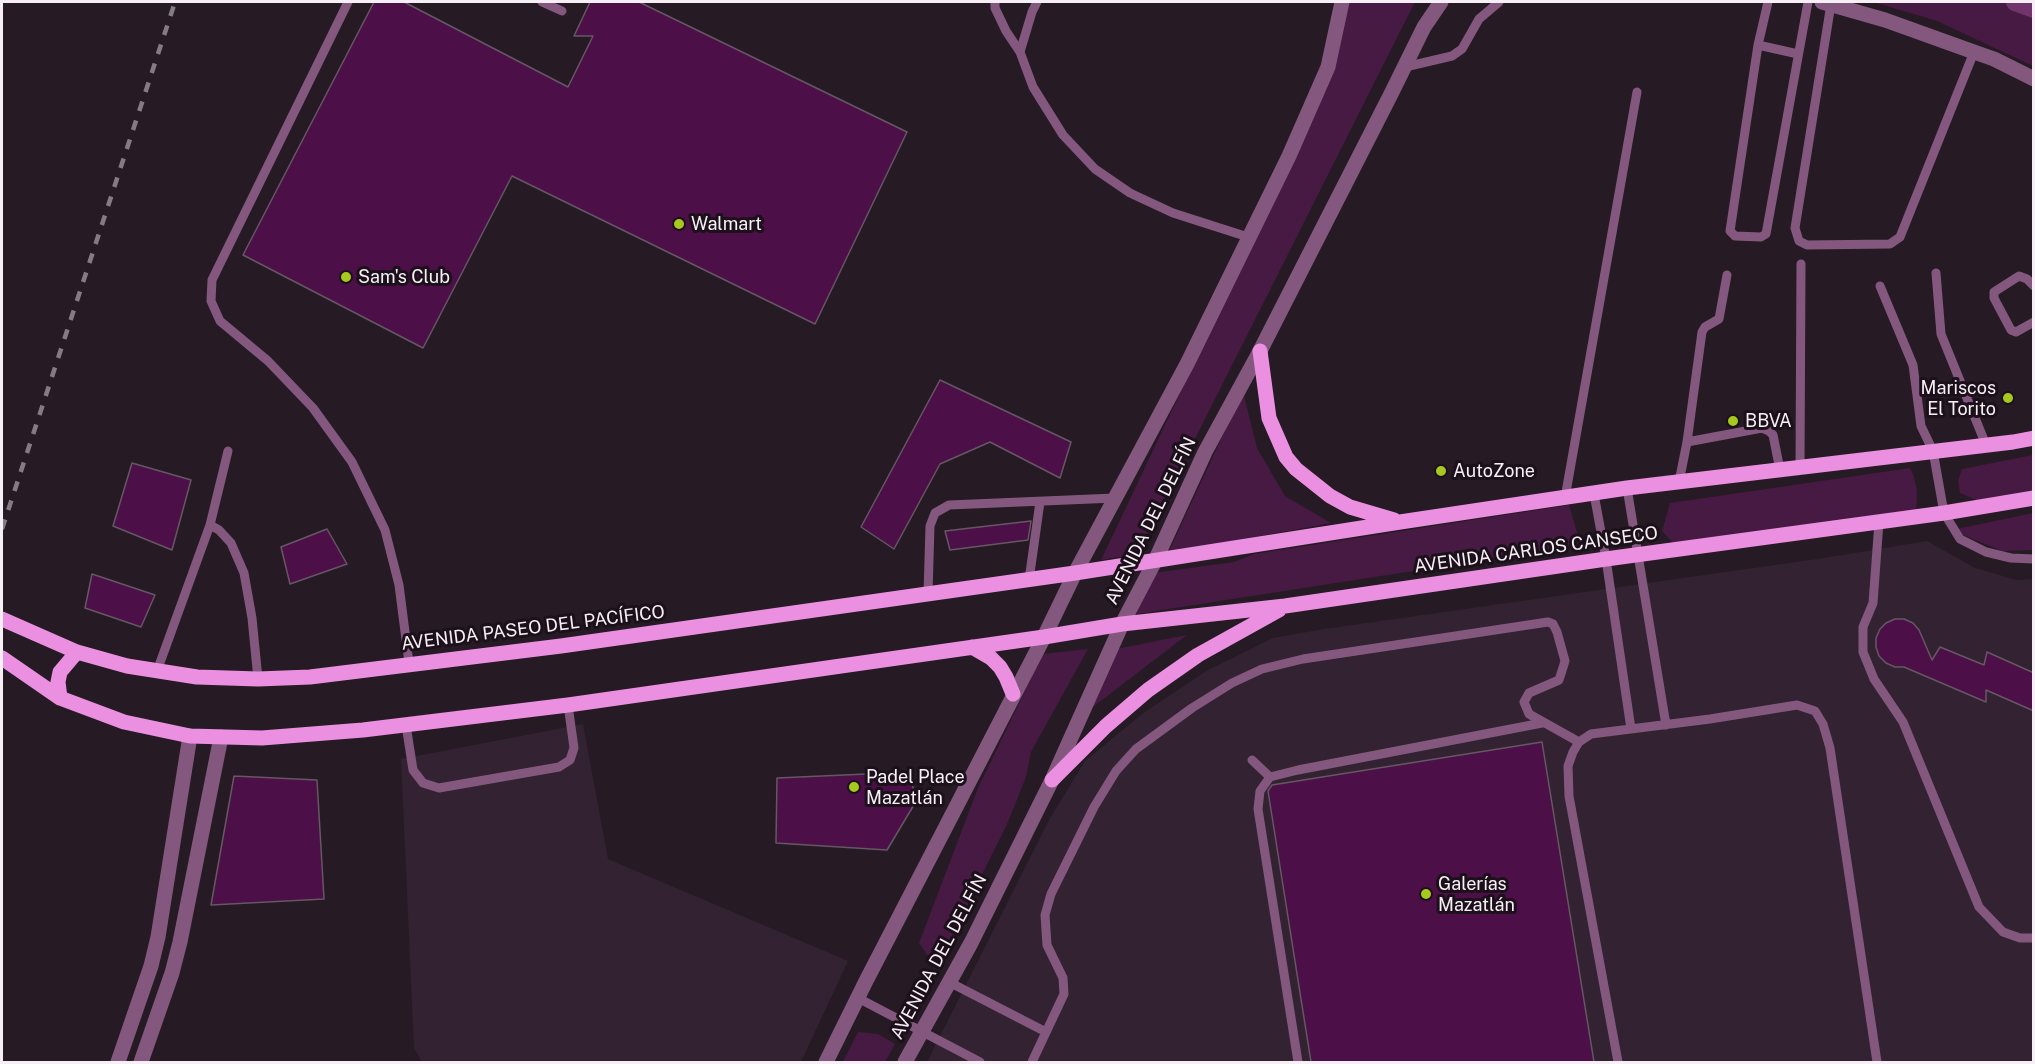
<!DOCTYPE html>
<html>
<head>
<meta charset="utf-8">
<style>
  body { margin:0 }
  #map { position:relative; width:2035px; height:1064px; overflow:hidden; background:#261a24; font-family:"Public Sans",sans-serif }
  canvas { display:block }
  .frame { position:absolute; inset:0; border:3px solid #f7eff6; pointer-events:none }
</style>
</head>
<body>
<div id="map">
<canvas width="2035" height="1064"></canvas>
<div class="frame"></div>
</div>
<script>
const context = document.querySelector('canvas').getContext('2d');
context.lineJoin = 'round';
function fill(path, color) {
  context.fillStyle = color;
  context.fill(path, 'evenodd');
}
function poly(rows) {
  const path = new Path2D();
  for (const r of rows) {
    path.moveTo(r[0], r[1]);
    for (let i = 2; i < r.length; i += 2) path.lineTo(r[i], r[i + 1]);
  }
  return path;
}
function trace(path, color, width, dash) {
  context.strokeStyle = color;
  context.lineWidth = width;
  context.lineCap = dash ? 'butt' : 'round';
  context.setLineDash(dash || []);
  context.stroke(path);
}
function drawText(font, color, halo, rows, align = 'center') {
  context.font = font + ' "Public Sans",sans-serif';
  context.lineWidth = 6;
  context.setLineDash([]);
  context.textBaseline = 'middle';
  context.strokeStyle = halo;
  context.fillStyle = color;
  for (const [text, x, y, turn = 0] of rows) {
    context.save();
    context.translate(x, y);
    context.rotate((+turn || 0) * Math.PI / 180);
    context.textAlign = isNaN(turn) ? turn : align;
    if (halo) context.strokeText(text, 0, 0);
    context.fillText(text, 0, 0);
    context.restore();
  }
}
fill(poly([
  [1927,541,1975,568,2017,580,2033,579,2033,1062,927,1062,1050,818,1085,761,1142,714,1208,670,1273,638,1324,629,1824,558],
  [583,724,608,859,848,961,801,1062,422,1062,414,1048,401,759]
]), '#332231');
fill(poly([
  [1349,2,1415,2,1137,554,1101,560,1250,246],
  [1873,2,2033,2,2033,66,1937,21],
  [1243,392,1257,448,1285,496,1331,523,1168,553],
  [2033,455,2033,491,1978,501,1960,493,1958,481,1962,469],
  [1910,468,1914,477,1917,491,1916,514,1675,545,1662,531,1670,503],
  [1569,505,1578,535,1568,547,1136,614,1153,573,1234,562,1254,554],
  [2033,513,2033,550,2002,551,1963,535,1957,529],
  [1187,635,1089,710,1116,649],
  [1088,649,1031,752,1026,777,1008,822,944,952,927,955,919,943,978,788,1043,654],
  [858,1032,878,1034,895,1044,885,1062,843,1062]
]), '#461a42');
trace(poly([
  [2015,2,2034,9]
]), '#72346c', 18);
const building = poly([
  [374,2,404,2,568,87,593,36,574,36,590,2,639,2,907,132,815,324,512,176,423,348,243,255,374,2],
  [940,380,1071,442,1060,478,990,442,940,464,894,549,861,527,940,380],
  [132,463,191,480,172,550,113,526,132,463],
  [1031,521,1028,540,950,550,945,531,1031,521],
  [327,529,347,564,290,584,281,547,327,529],
  [92,574,155,595,141,627,85,608,92,574],
  [1895,619,1904,619,1913,623,1919,630,1932,660,1940,647,1984,665,1987,652,2034,673,2034,711,1986,690,1986,702,1904,667,1895,667,1886,663,1879,656,1876,647,1876,638,1880,629,1886,623,1895,619],
  [1542,742,1594,1062,1311,1062,1268,791,1272,785,1542,742],
  [911,772,915,803,887,850,776,843,777,778,911,772],
  [234,776,317,780,324,899,211,905,234,776]
]);
fill(building, '#4c0f48');
trace(building, '#665764', 1.5);
trace(poly([
  [348,2,212,280,211,301,220,321,268,361,313,408,352,462,385,530,399,585,409,663],
  [542,2,562,11],
  [995,2,995,8,1006,31,1020,52,1033,87,1063,135,1095,169,1130,193,1173,213,1248,237],
  [1768,2,1758,45,1730,231,1735,236,1761,237,1766,234,1808,2],
  [1831,4,1795,228,1799,241,1807,245,1890,244,1900,237,1974,52],
  [1758,45,1798,54],
  [1020,52,1032,12,1037,2],
  [1405,67,1452,56,1462,49,1479,19,1499,2],
  [1936,273,1941,334,1986,445],
  [1727,275,1719,319,1705,327,1702,332,1687,442,1762,428,1769,431,1773,435,1780,470],
  [1880,286,1913,365,1921,426,1933,451,1944,513,1960,539,1986,552,2011,558,2034,559],
  [2034,286,2027,279,2019,276,1994,292,1994,298,2011,330,2016,332,2034,322],
  [228,451,210,525,219,530,231,543,244,573,252,618,258,679],
  [1800,468,1801,264],
  [1679,482,1687,442],
  [1627,488,1666,725],
  [1594,494,1606,559,1631,729],
  [1565,498,1637,92],
  [1879,522,1873,603,1863,627,1863,652,1874,679,1903,722,1979,907,2003,932,2020,938,2034,938],
  [1029,580,1040,502],
  [928,594,930,526,935,513,949,505,1115,498],
  [157,671,210,525],
  [406,725,413,770,423,783,439,788,559,767,570,760,574,748,568,705],
  [1252,760,1270,777],
  [949,982,1046,1032],
  [858,998,980,1062],
  [1032,1062,1064,994,1063,978,1047,945,1045,915,1051,894,1094,807,1116,771,1136,749,1192,708,1232,683,1262,669,1303,659,1548,622,1553,624,1557,632,1565,661,1559,680,1529,693,1524,702,1529,714,1579,742],
  [1298,1062,1258,809,1260,791,1270,777,1298,770,1542,723],
  [1618,1062,1569,796,1568,766,1573,752,1579,742,1591,734,1710,719,1797,705,1815,711,1823,724,1830,748,1877,1062]
]), '#84587e', 9);
trace(poly([
  [118,1062,151,966,158,937,190,736],
  [141,1062,172,973,180,942,221,737]
]), '#84587e', 15);
trace(poly([
  [1822,2,1885,20,1974,52,1994,59,2034,79],
  [826,1062,866,981,1044,637,1075,573,1187,364,1289,156,1328,67,1342,2],
  [905,1062,971,943,1052,780,1122,624,1155,561,1205,452,1260,351,1392,92,1424,27,1441,2]
]), '#84587e', 15);
trace(poly([
  [1260,351,1269,418,1286,457,1296,469,1330,496,1350,507,1394,520],
  [2,619,77,652,127,666,197,677,258,679,310,677,561,646,1075,573,1400,522,1627,488,2013,442,2034,438],
  [972,647,991,658,1000,667,1006,677,1013,694],
  [2,658,60,698,124,722,190,736,262,738,363,730,568,705,1044,637,1122,624,1285,606,1606,559,1944,513,2034,498],
  [60,698,58,682,60,672,77,652],
  [1052,780,1106,726,1148,690,1198,655,1279,610]
]), '#eb90e1', 15);
trace(poly([
  [2,529,175,2]
]), '#857b83', 4.5, [10, 10]);
for (const [x, y, r, color] of [
  [679,224,6,"#a7c81f"],
  [346,277,6,"#a7c81f"],
  [2008,398,6,"#a7c81f"],
  [1733,421,6,"#a7c81f"],
  [1441,471,6,"#a7c81f"],
  [854,787,6,"#a7c81f"],
  [1426,894,6,"#a7c81f"]
]) {
  const dot = new Path2D();
  dot.arc(x, y, r, 0, 2 * Math.PI);
  context.fillStyle = color;
  context.fill(dot);
  trace(dot, '#1c111b', 2);
}
drawText('18px', '#f7eff6', '#1c111b', [
  ["Walmart",691,224],
  ["Sam's Club",358,277],
  ["Mariscos",1996,388,"right"],
  ["El Torito",1996,409,"right"],
  ["BBVA",1745,421],
  ["AutoZone",1453,471],
  ["Padel Place",866,777],
  ["Mazatlán",866,798],
  ["Galerías",1438,884],
  ["Mazatlán",1438,905]
], 'left');
drawText('18px', '#f7eff6', '#1c111b', [
  ["AVENIDA DEL DELFÍN",1151,521,-64],
  ["AVENIDA CARLOS CANSECO",1536,550,-8],
  ["AVENIDA PASEO DEL PACÍFICO",533,628,-7],
  ["AVENIDA DEL DELFÍN",939,957,-62]
]);
</script>
</body>
</html>
